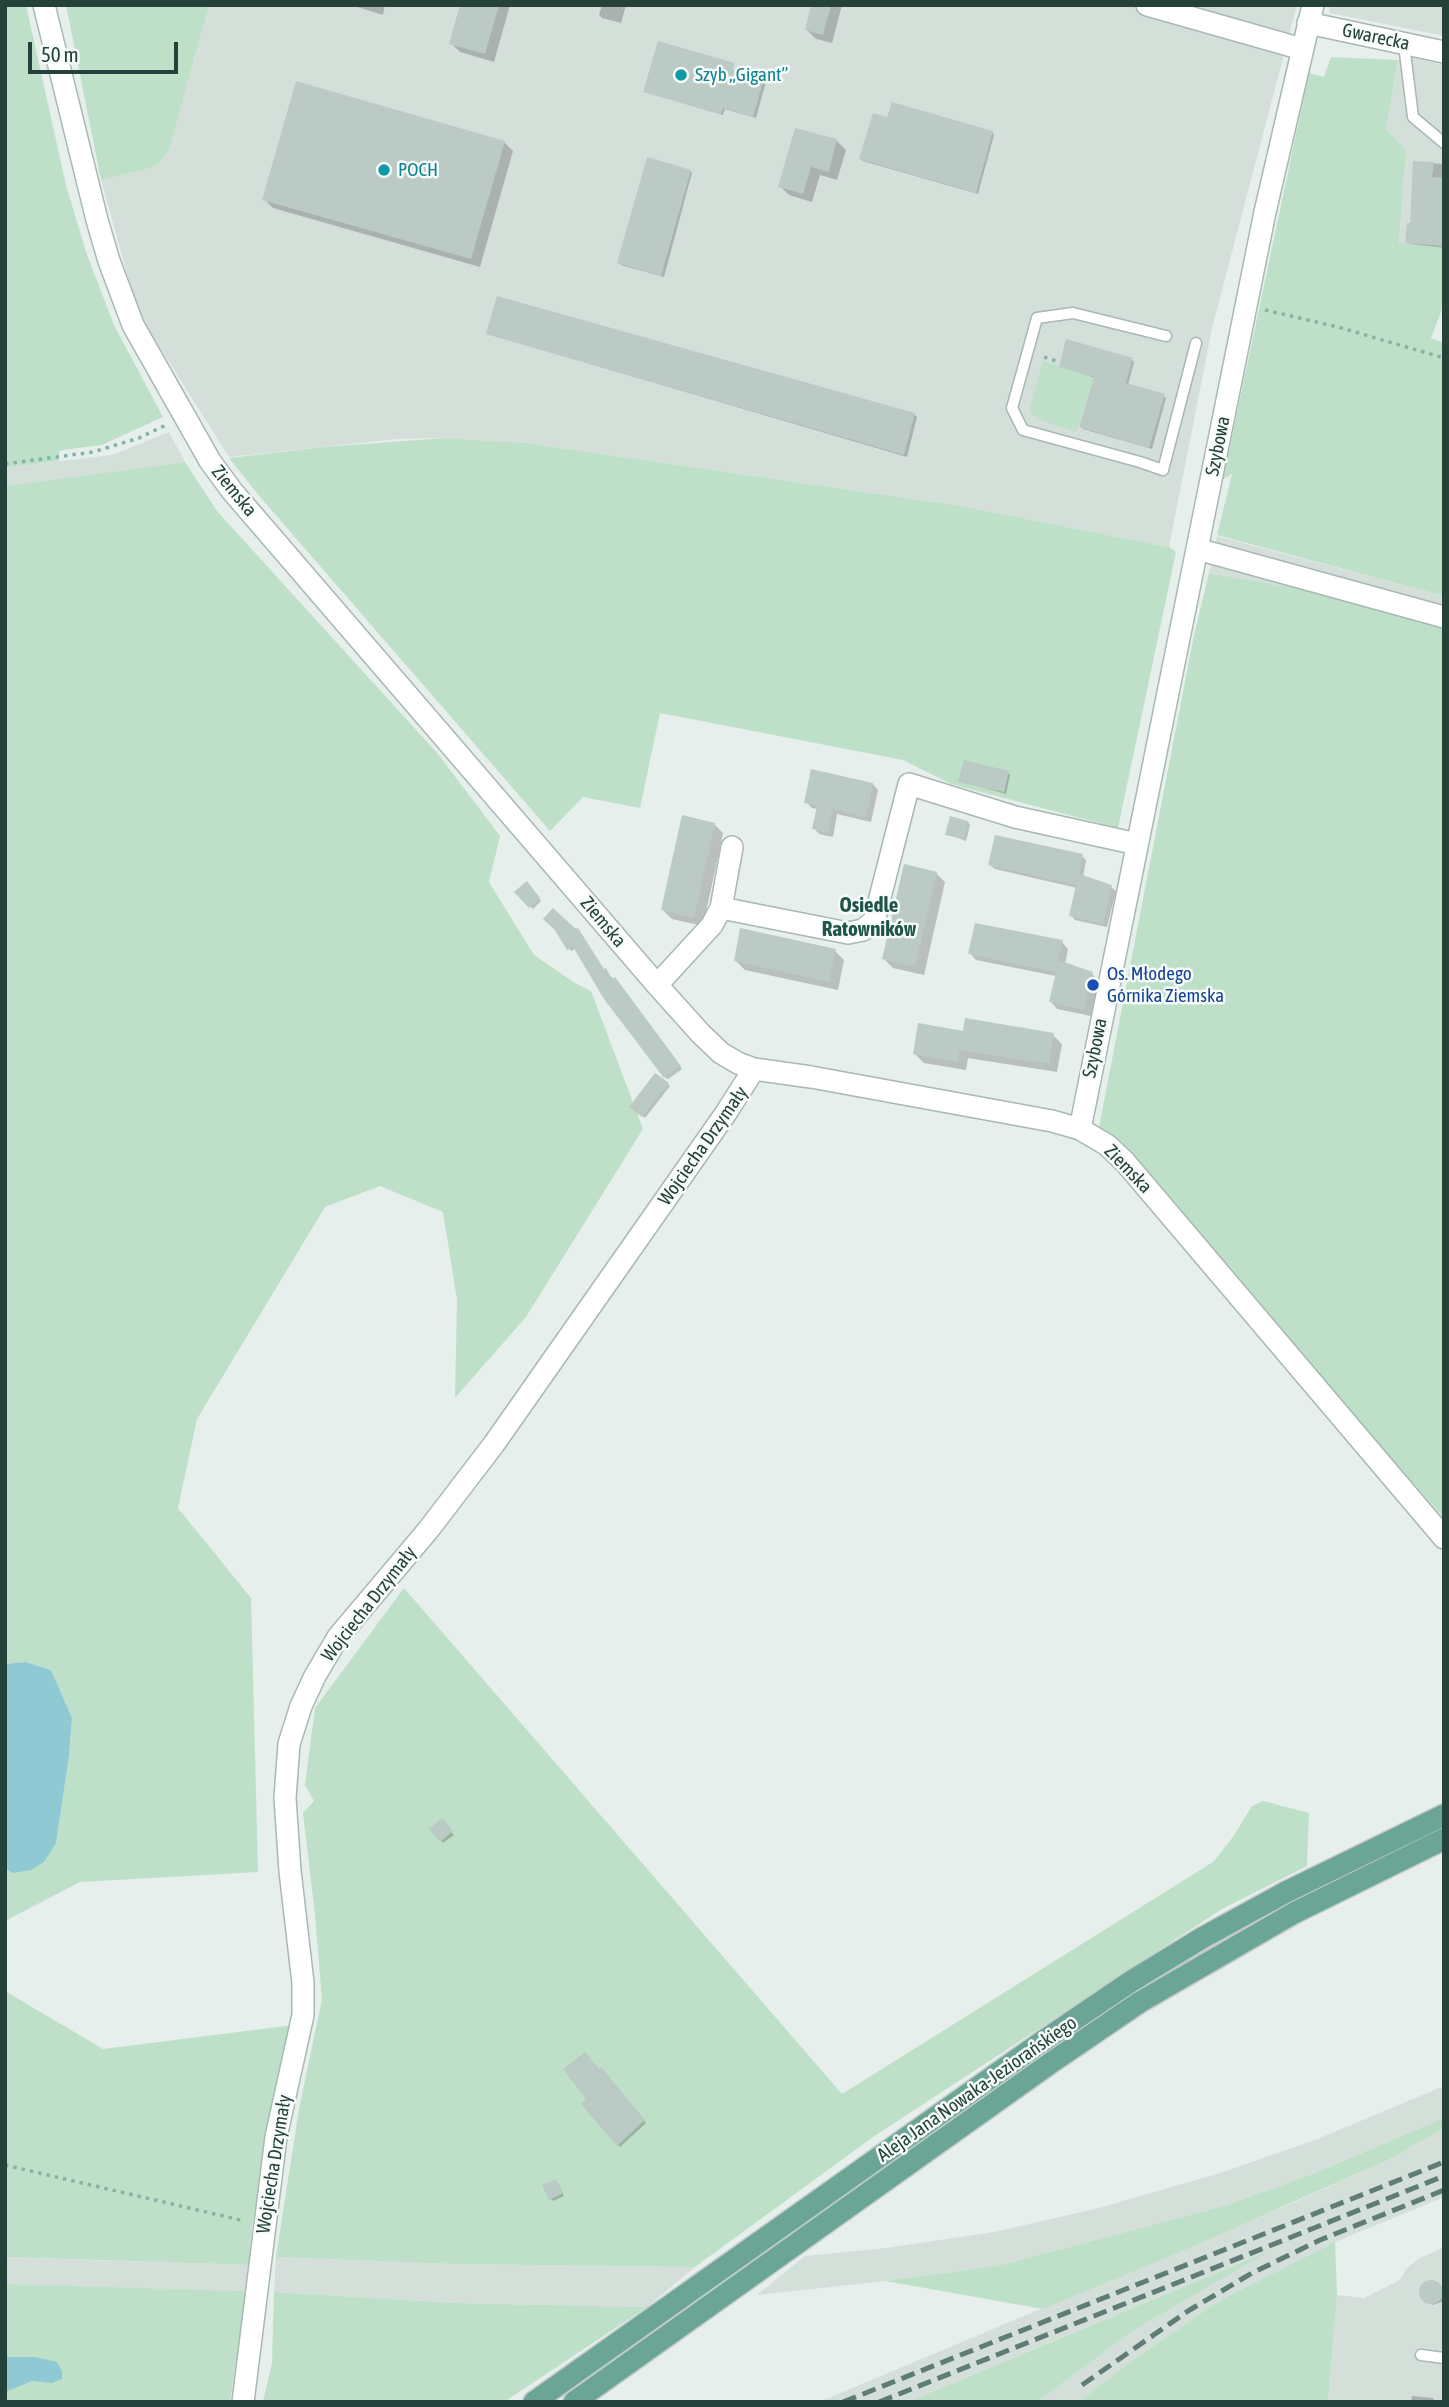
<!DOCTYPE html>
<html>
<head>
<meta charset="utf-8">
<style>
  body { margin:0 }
  #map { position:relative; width:1449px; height:2407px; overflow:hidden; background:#e6efeb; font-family:"Asap Condensed",sans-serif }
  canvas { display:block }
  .frame { position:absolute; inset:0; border:7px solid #24423a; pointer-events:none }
  .scale { position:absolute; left:28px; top:42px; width:150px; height:32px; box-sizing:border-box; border:4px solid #24423a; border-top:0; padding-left:9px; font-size:21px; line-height:24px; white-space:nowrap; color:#24423a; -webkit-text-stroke:5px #f7fbf9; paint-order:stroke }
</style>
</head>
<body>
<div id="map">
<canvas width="1449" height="2407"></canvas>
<div class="frame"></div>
<div class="scale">50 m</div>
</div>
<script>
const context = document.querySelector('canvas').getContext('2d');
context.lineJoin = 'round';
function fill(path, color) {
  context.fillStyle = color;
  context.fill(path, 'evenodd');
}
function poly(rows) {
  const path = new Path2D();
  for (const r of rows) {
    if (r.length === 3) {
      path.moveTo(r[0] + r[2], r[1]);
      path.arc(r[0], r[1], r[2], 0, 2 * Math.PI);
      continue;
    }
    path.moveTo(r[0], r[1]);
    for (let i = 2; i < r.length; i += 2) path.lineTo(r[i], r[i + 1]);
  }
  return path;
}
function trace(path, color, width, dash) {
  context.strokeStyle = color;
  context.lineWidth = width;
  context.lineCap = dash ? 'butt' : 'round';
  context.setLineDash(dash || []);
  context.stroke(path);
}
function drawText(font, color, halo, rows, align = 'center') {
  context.font = font + ' "Asap Condensed",sans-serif';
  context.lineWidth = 5;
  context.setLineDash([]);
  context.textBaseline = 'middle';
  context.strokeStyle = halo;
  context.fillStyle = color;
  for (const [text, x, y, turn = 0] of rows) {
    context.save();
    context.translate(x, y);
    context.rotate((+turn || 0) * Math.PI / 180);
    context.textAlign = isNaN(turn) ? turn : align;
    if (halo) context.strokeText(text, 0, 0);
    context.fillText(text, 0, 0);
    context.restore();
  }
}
fill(poly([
  [209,5,1297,5,1212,328,1169,547,961,506,527,443,444,438,397,439,229,457,138,313,101,180,155,167,169,151],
  [1329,5,1444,5,1444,36,1330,13],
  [1409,57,1444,65,1444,248,1399,244,1406,150,1386,129,1398,60],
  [169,432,185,462,5,486,5,468,112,455],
  [1217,536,1444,596,1444,624,1291,587,1209,573],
  [1444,2086,1444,2118,1315,2173,1227,2205,1001,2265,885,2281,757,2295,805,2256,886,2248,994,2232,1099,2208,1220,2173,1315,2140],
  [1444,2128,1444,2197,1335,2242,1222,2299,1131,2361,1078,2402,1037,2402,1134,2330,1263,2253,908,2402,819,2402,1293,2203,1390,2159],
  [1444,2247,1444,2402,1328,2402,1337,2295,1364,2298,1400,2280,1407,2268,1418,2259],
  [5,2257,86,2260,249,2265,247,2291,86,2287,5,2284],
  [276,2257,450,2264,695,2267,647,2307,456,2303,274,2292]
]), '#d4dfda');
fill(poly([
  [5,5,26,5,66,185,86,252,114,325,163,417,102,445,63,450,59,452,59,461,5,468],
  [66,5,209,5,169,151,155,167,101,180],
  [1331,57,1398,60,1386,129,1406,150,1399,243,1444,248,1444,304,1431,338,1444,343,1444,596,1217,535,1232,474,1223,479,1309,73,1324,77],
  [1043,361,1094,377,1076,432,1040,420,1031,413,1030,408],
  [444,438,527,443,961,506,1169,547,1176,552,1118,828,951,784,903,760,660,713,640,808,583,797,550,831,261,498,229,458,324,447],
  [185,462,217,511,438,754,500,836,489,882,534,955,575,983,591,991,643,1129,526,1317,455,1398,457,1300,443,1212,380,1186,325,1207,197,1419,178,1508,251,1598,258,1872,80,1882,5,1921,5,1869,13,1873,56,1843,69,1756,72,1718,51,1670,26,1662,5,1664,5,486],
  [1209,573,1291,587,1444,624,1444,1518,1099,1127,1194,635],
  [404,1588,842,2094,1213,1862,1233,1837,1252,1806,1263,1801,1309,1813,1307,1866,1222,1909,873,2137,695,2267,450,2264,276,2257,299,2109,322,1999,315,1915,303,1813,314,1801,305,1785,315,1708],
  [5,1991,103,2049,294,2025,278,2079,252,2226,249,2265,5,2257],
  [1444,2118,1444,2128,1390,2159,1194,2246,1043,2309,885,2281,1001,2265,1227,2205,1315,2173],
  [1335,2242,1337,2295,1328,2402,1078,2402,1131,2361,1222,2299],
  [1271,2250,1134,2330,1037,2402,908,2402],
  [5,2284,247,2291,230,2402,5,2402],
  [274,2292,456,2303,647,2307,504,2402,263,2402,272,2363]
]), '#bfe0c8');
fill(poly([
  [26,1662,51,1670,72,1718,69,1756,56,1843,44,1862,31,1870,13,1873,5,1869,5,1664],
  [5,2357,35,2357,57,2362,62,2371,62,2379,52,2383,32,2381,5,2392]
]), '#8ec9d4');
fill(poly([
  [351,5,385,5,383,15],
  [462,5,510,5,494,62,460,52,451,43],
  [602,5,626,5,621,23,602,18,599,15],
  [813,5,842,5,832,43,816,39,807,30],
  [736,66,735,71,766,82,756,118,725,109,723,115,645,92,733,78],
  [889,119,992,132,994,135,978,194,863,161,861,159],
  [797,130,837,141,846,150,837,180,820,175,812,202,789,195,780,186],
  [504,142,513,151,480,267,273,208,264,199],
  [1415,162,1444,164,1444,248,1410,244,1407,242,1412,225],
  [690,171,692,173,664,277,621,265,619,263],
  [488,334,914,414,917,417,907,457],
  [1132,360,1134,362,1128,385,1166,398,1152,449,1083,429,1081,427,1095,378,1061,366],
  [1008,773,1010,775,1006,794,960,781],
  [873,784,878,790,871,822,837,814,833,837,819,834,814,828,818,809,812,808,806,802],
  [968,822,970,825,966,841,947,834],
  [714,824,723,833,703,926,672,919,663,910],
  [1082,856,1086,860,1083,877,1111,887,1116,891,1107,927,1075,920,1071,915,1077,888,995,869,990,865],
  [936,873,945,882,924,975,893,968,884,959],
  [529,886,541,901,533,909,516,892],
  [556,929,617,982,682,1069,668,1079,665,1077,576,948,571,951],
  [1062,942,1068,949,1065,964,1092,974,1098,980,1091,1016,1057,1009,1051,1002,1056,976,976,960,970,953],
  [835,951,844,960,838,990,745,970,736,961],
  [964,1033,1053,1035,1062,1044,1057,1072,968,1058,966,1070,924,1063,915,1054],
  [655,1075,670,1086,645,1118,631,1107],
  [442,1821,454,1835,443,1843,431,1829],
  [599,2071,603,2072,646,2123,620,2147,583,2104,589,2099],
  [558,2183,564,2196,553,2201,551,2199],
  [1433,2283,1444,2293,1444,2301,1433,2305,1423,2298,1421,2288,1424,2285],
  [1412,2396,1433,2398,1435,2402,1411,2402]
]), '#0003');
fill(poly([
  [460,5,499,5,485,54,449,44],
  [811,5,831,5,823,35,805,30],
  [658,41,735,63,733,69,764,78,753,117,723,108,721,114,643,92],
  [296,81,505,141,471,259,262,200],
  [892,102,993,131,976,193,859,159,873,113,887,117],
  [795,128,837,139,829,172,811,167,803,194,778,187],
  [647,157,691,170,661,276,617,263],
  [1413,161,1434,162,1432,177,1444,178,1444,246,1405,243,1407,223,1410,223],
  [497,296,915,413,904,455,486,334],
  [1066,339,1133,358,1126,383,1165,394,1149,448,1079,427,1094,377,1059,367],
  [964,760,1009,771,1004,792,958,782],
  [811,769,873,783,866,817,832,809,828,833,812,829,817,806,804,803],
  [682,815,715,823,694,918,661,910],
  [950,816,968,821,964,839,945,835],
  [995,835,1083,854,1079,874,1112,885,1103,924,1069,916,1076,885,988,865],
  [904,864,937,872,915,967,882,959],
  [527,881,540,898,529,908,514,892],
  [553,908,576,929,578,928,604,969,606,968,612,979,615,977,681,1066,664,1078,604,999,573,947,567,950,554,929,543,919],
  [975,923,1063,940,1058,960,1093,972,1084,1010,1049,1002,1056,972,968,954],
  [740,928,836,949,829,982,734,961],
  [965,1018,1054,1033,1049,1064,960,1050,957,1062,913,1054,918,1023,963,1031],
  [655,1073,669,1083,642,1117,629,1107],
  [442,1818,453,1831,440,1842,429,1829],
  [585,2052,599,2069,601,2067,645,2120,617,2146,581,2104,586,2099,563,2069],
  [556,2179,563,2193,549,2200,542,2185],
  [1431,2292,12]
]), '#bbcac4');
const service = poly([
  [1406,43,1405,53,1413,117,1444,143],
  [1166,336,1073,313,1037,318,1012,408,1023,430,1140,462,1163,470,1196,343],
  [1421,2355,1444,2358]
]);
const minor = poly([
  [1147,5,1302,49],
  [1308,23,1444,52],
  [1197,549,1444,617],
  [721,908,732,847],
  [657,985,712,925,721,908,848,933,863,930,874,921,909,784,1015,817,1137,844],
  [1080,1129,1265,212,1313,5],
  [243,2402,276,2137,303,2015,303,1983,290,1871,285,1798,289,1744,301,1706,315,1676,338,1637,429,1529,494,1444,726,1113,754,1069]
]);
const tertiary = poly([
  [44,5,97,220,109,261,133,325,210,461,232,491,657,985,701,1034,721,1053,738,1063,754,1069,811,1077,1052,1121,1080,1129,1107,1145,1125,1162,1444,1538]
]);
const primary = poly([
  [534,2402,1040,2043,1130,1982,1202,1938,1286,1892,1444,1815],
  [574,2402,1052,2062,1140,2002,1294,1913,1444,1839]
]);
trace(service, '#a8b8b2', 13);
trace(minor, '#a8b8b2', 24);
trace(tertiary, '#a8b8b2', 24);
trace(primary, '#c2cac8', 24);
trace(poly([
  [1265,310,1338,327,1444,358],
  [1044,357,1060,362],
  [5,464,93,452,139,438,168,424],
  [5,2165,245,2221]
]), '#86b3a5', 3.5, [3.5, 5]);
trace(service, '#fff', 10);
trace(minor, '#fff', 21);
trace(tertiary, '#fff', 21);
trace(primary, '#6aa596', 21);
trace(poly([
  [1082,2385,1188,2311,1252,2273,1320,2240,1444,2190],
  [843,2402,1444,2162],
  [879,2402,1444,2176]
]), '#5f7d75', 5, [14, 7]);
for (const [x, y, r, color] of [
  [681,75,7,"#0f9aa8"],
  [384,170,7,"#0f9aa8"],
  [1093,985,7,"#1a4fb4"]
]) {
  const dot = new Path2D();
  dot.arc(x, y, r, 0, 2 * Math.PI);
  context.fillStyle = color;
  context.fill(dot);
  trace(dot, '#f7fbf9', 2.5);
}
drawText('19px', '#24423a', '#f7fbf9', [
  ["Gwarecka",1376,37,12],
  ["Szybowa",1218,446,-79],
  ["Ziemska",234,491,51],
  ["Ziemska",603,922,50],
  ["Szybowa",1095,1048,-79],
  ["Wojciecha Drzymały",703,1146,-55],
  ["Ziemska",1128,1169,46],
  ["Wojciecha Drzymały",369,1604,-52],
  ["Aleja Jana Nowaka-Jeziorańskiego",977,2089,-35],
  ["Wojciecha Drzymały",274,2164,-81]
]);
drawText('19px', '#0d838f', '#f7fbf9', [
  ["Szyb „Gigant”",695,75],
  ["POCH",398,170]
], 'left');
drawText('19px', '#164399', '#f7fbf9', [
  ["Os. Młodego",1107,974],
  ["Górnika Ziemska",1107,996]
], 'left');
drawText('bold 21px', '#1f5548', '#f7fbf9', [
  ["Osiedle",869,905],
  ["Ratowników",869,929]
]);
</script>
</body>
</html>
